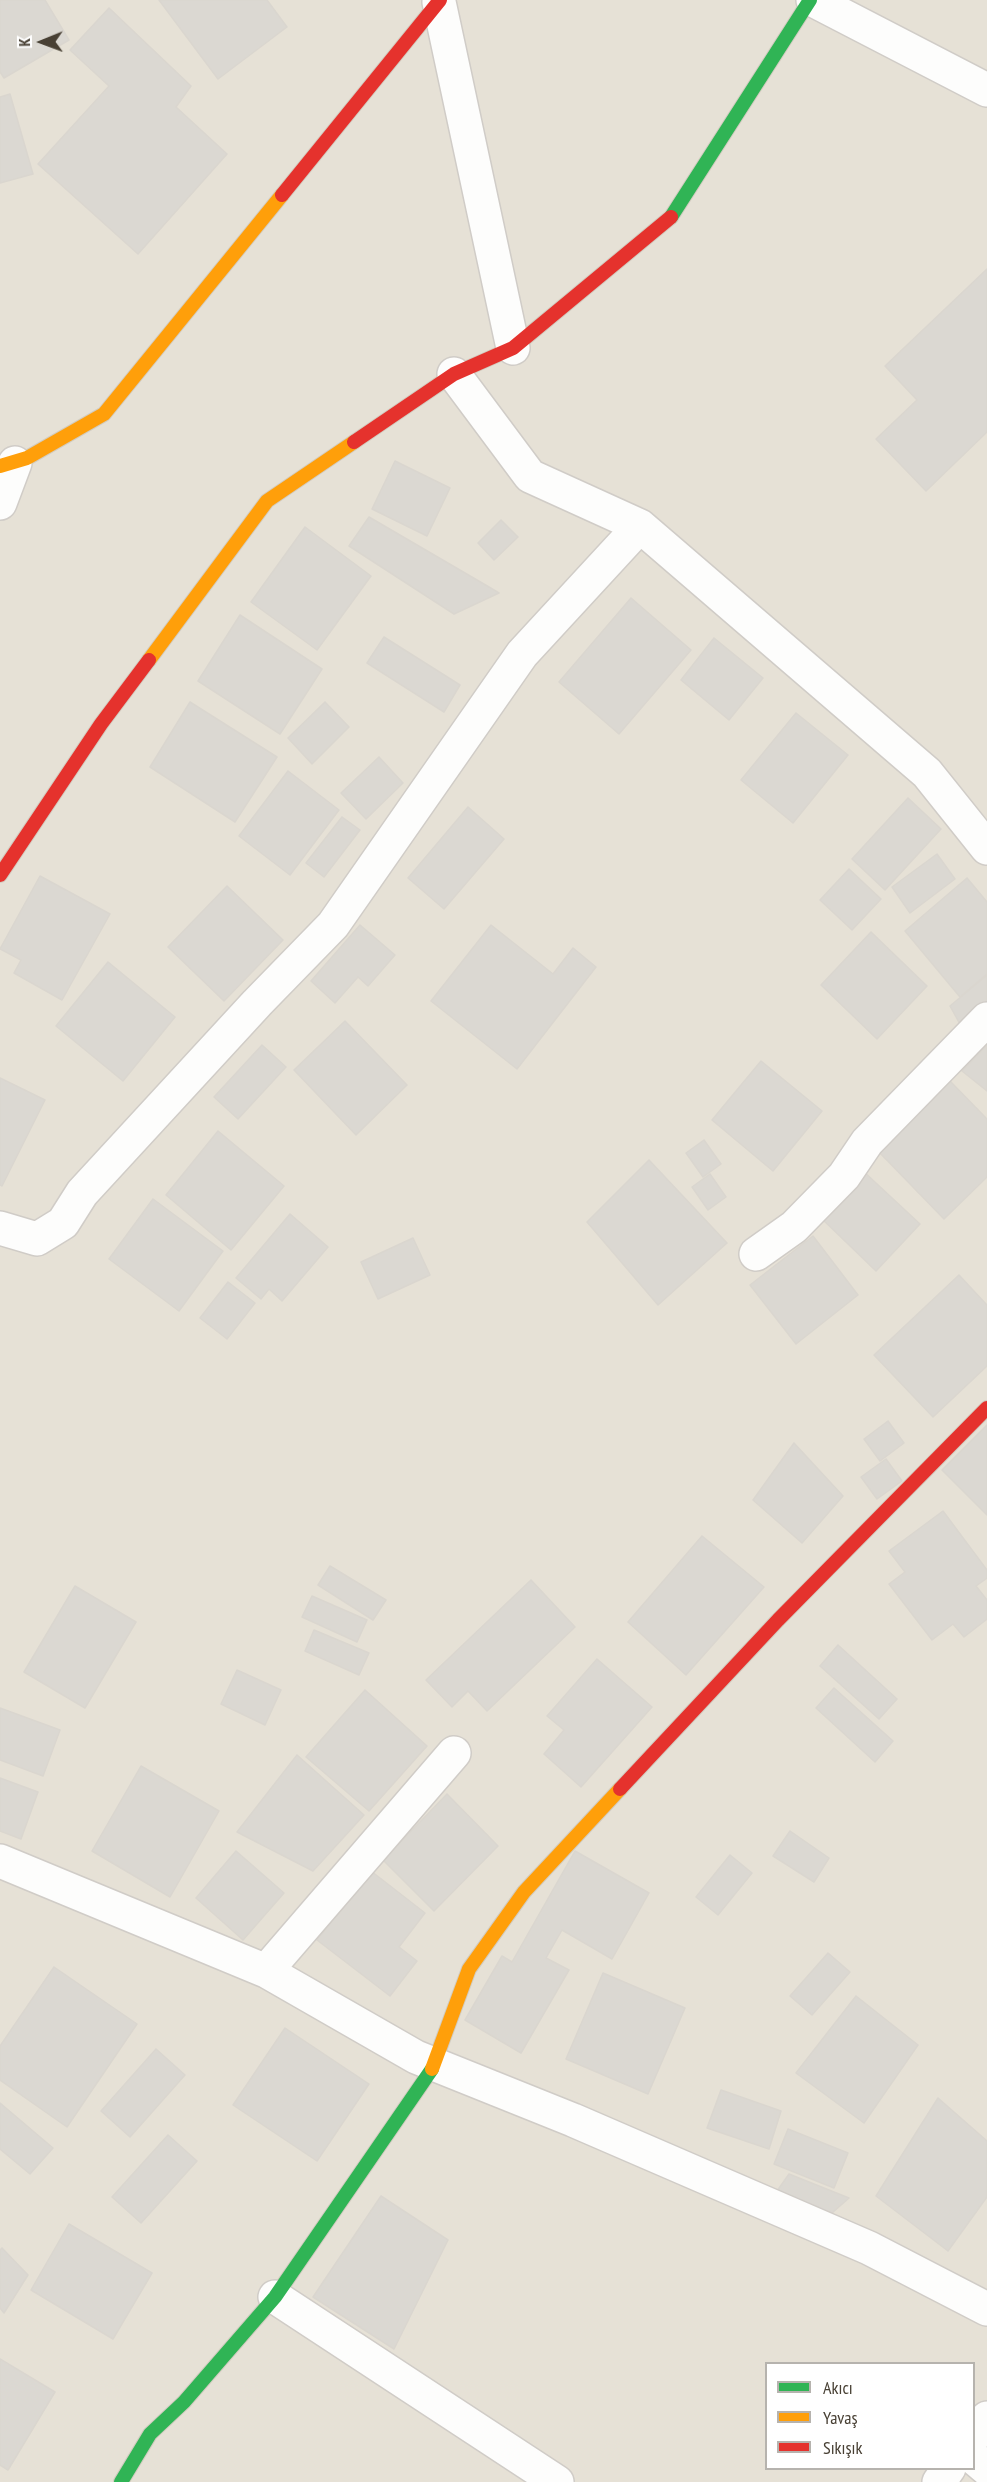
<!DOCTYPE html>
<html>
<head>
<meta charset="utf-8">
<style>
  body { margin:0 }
  #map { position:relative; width:987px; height:2482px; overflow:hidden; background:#f2efea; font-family:"PT Sans Narrow",sans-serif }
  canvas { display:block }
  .legend { position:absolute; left:765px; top:2362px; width:210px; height:108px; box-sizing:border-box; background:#fff; border:2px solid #b6b3ae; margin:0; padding:8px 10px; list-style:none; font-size:18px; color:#484034 }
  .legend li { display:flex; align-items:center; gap:12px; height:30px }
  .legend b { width:30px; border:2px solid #b6b3ae }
  .north { position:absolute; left:12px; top:12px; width:60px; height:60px; -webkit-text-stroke:4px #fff; paint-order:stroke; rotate:269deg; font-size:16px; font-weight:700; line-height:24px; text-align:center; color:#484034 }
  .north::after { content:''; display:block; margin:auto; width:21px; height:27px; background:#484034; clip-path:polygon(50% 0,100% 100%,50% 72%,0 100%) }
</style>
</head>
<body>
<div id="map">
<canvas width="987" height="2482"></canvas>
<ul class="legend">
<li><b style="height:8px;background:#30b455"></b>Akıcı</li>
<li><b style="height:8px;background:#ff9f0a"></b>Yavaş</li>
<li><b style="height:8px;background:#e5322d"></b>Sıkışık</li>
</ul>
<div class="north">K</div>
</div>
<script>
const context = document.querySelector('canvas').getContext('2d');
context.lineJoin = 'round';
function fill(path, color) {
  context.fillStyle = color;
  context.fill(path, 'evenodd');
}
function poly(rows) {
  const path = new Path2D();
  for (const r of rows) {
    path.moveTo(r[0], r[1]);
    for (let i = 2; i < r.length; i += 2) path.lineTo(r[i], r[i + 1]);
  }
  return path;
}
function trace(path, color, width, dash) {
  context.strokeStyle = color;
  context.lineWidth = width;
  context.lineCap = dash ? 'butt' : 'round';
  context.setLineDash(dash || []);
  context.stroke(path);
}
fill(poly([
  [0,0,987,0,987,2482,0,2482],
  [766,2364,974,2364,974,2468,766,2468]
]), '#e6e1d6');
const building = poly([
  [0,0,45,0,69,40,4,78,0,72,0,0],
  [159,0,267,0,287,27,218,79,159,0],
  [109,8,191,86,176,107,227,154,138,254,38,164,109,86,70,50,109,8],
  [10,94,33,174,0,183,0,97,10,94],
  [987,269,987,432,926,491,876,439,917,400,885,366,987,269],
  [395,461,450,488,427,536,372,509,395,461],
  [369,517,489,587,499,593,454,614,349,546,369,517],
  [501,520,518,537,494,560,478,543,501,520],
  [305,527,371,576,317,650,251,602,305,527],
  [631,598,691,650,619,734,559,682,631,598],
  [240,615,322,669,280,734,198,681,240,615],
  [384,637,460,685,444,712,367,663,384,637],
  [714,638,763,678,729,720,681,680,714,638],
  [190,702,277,757,235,822,150,767,190,702],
  [325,702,349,727,312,764,288,738,325,702],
  [796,713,848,755,793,823,741,780,796,713],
  [379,757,403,783,366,819,341,793,379,757],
  [288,771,339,810,290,875,239,836,288,771],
  [908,798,941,829,885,890,852,859,908,798],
  [468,807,504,839,444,909,408,878,468,807],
  [342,817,360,830,324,877,306,863,342,817],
  [937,854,955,879,910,913,892,887,937,854],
  [849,869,881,899,852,930,820,900,849,869],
  [40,876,110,914,62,1000,14,973,21,960,0,949,40,876],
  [967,878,987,902,987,974,960,997,905,931,967,878],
  [227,886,283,940,224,1001,168,947,227,886],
  [360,925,395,955,368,986,358,977,335,1003,311,981,360,925],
  [491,925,553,974,573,948,596,967,517,1069,431,1001,491,925],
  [871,932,927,986,877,1039,821,985,871,932],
  [108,962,175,1017,123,1081,56,1026,108,962],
  [987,975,987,1004,961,1026,950,1006,987,975],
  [345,1021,407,1085,356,1135,294,1070,345,1021],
  [262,1045,286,1067,238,1119,214,1097,262,1045],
  [987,1045,987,1091,962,1071,987,1045],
  [761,1061,822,1111,773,1171,712,1120,761,1061],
  [0,1078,45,1100,2,1186,0,1185,0,1078],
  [950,1081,987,1119,987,1177,944,1219,878,1151,950,1081],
  [218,1131,284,1186,231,1250,166,1195,218,1131],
  [704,1140,721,1164,703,1177,686,1153,704,1140],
  [649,1160,727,1243,658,1305,587,1222,649,1160],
  [862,1170,920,1224,876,1271,819,1216,862,1170],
  [710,1174,726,1197,708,1210,692,1187,710,1174],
  [153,1199,223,1251,179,1311,109,1259,153,1199],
  [290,1214,328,1247,282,1301,269,1289,261,1299,236,1278,290,1214],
  [813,1236,858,1295,796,1344,750,1285,813,1236],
  [413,1238,430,1275,378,1299,361,1262,413,1238],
  [959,1275,987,1305,987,1366,933,1417,874,1355,959,1275],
  [228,1282,255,1303,227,1339,200,1318,228,1282],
  [888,1421,904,1443,880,1461,864,1439,888,1421],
  [987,1425,987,1515,942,1470,987,1425],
  [794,1443,843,1496,802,1543,753,1500,794,1443],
  [886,1459,902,1481,877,1499,861,1477,886,1459],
  [943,1511,987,1570,987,1578,976,1586,987,1600,987,1619,964,1637,953,1624,932,1640,889,1584,905,1572,889,1551,943,1511],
  [702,1536,764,1587,686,1675,628,1622,702,1536],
  [330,1566,386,1600,373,1620,318,1585,330,1566],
  [531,1580,575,1627,487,1711,468,1691,452,1707,426,1680,531,1580],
  [75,1586,136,1622,85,1708,24,1672,75,1586],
  [312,1596,367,1620,357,1642,302,1617,312,1596],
  [314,1630,369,1653,359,1675,305,1651,314,1630],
  [838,1645,897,1699,879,1719,820,1666,838,1645],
  [597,1659,652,1707,581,1787,544,1754,564,1730,547,1716,597,1659],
  [237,1670,281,1690,265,1725,221,1704,237,1670],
  [834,1688,893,1741,875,1762,816,1708,834,1688],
  [365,1690,427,1746,369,1811,306,1757,365,1690],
  [0,1708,60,1730,43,1776,0,1760,0,1708],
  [297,1755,364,1815,313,1871,237,1832,297,1755],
  [141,1766,219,1811,170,1897,92,1851,141,1766],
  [0,1778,38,1792,21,1839,0,1831,0,1778],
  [447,1794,498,1846,434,1911,383,1860,447,1794],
  [790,1831,829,1858,814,1882,773,1856,790,1831],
  [236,1851,284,1893,243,1940,196,1898,236,1851],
  [575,1851,649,1893,612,1959,562,1930,546,1958,569,1970,521,2053,465,2020,502,1956,512,1962,575,1851],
  [730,1855,752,1873,718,1915,696,1897,730,1855],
  [371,1871,425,1913,399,1947,417,1961,390,1996,317,1940,371,1871],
  [828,1953,850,1972,812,2015,790,1996,828,1953],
  [54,1967,137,2024,67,2127,0,2080,0,2046,54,1967],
  [603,1973,685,2008,648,2094,566,2059,603,1973],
  [856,1996,918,2045,864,2123,796,2073,856,1996],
  [285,2028,369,2084,317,2161,233,2105,285,2028],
  [156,2049,185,2075,130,2137,101,2111,156,2049],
  [721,2090,781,2111,769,2149,707,2128,721,2090],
  [938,2098,987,2141,987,2197,948,2251,876,2196,938,2098],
  [0,2103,53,2148,30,2174,0,2149,0,2103],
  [788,2129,848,2153,834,2188,774,2164,788,2129],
  [168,2135,197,2161,141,2223,112,2197,168,2135],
  [789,2174,849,2198,832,2213,777,2191,789,2174],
  [381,2196,448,2240,394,2349,313,2297,381,2196],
  [69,2224,152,2273,113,2339,31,2290,69,2224],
  [2,2248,28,2275,4,2313,0,2308,0,2250,2,2248],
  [0,2359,55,2392,8,2470,0,2465,0,2359]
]);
fill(building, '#dbd8d2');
trace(building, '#dad6cf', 1.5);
const street = poly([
  [813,0,987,90],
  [439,2,513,348],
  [454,374,530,476,640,526,927,773,987,848],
  [0,503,15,463],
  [0,1228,37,1239,63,1223,82,1193,257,1003,333,925,522,654,640,526],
  [756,1254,794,1227,844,1176,867,1142,987,1019],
  [0,1861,266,1971,416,2057,573,2120,869,2248,987,2309],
  [266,1971,454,1753],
  [275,2297,557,2482],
  [974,2436,987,2418],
  [974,2458,987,2469],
  [939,2482,949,2468]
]);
const fast = poly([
  [671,217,810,0],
  [121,2482,150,2434,184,2402,275,2297,432,2069]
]);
const slow = poly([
  [0,466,27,458,104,414,282,195],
  [149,660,267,501,354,442],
  [432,2069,469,1969,524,1892,620,1789]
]);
const jam = poly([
  [282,195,440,0],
  [354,442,454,374,513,348,671,217],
  [0,875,101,724,149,660],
  [620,1789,778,1620,987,1408]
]);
trace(street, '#d0ccc7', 36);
trace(fast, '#d2ccc0', 16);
trace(slow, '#d2ccc0', 16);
trace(jam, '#d2ccc0', 16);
trace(street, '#fdfdfc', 33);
trace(fast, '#30b455', 14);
trace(slow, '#ff9f0a', 14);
trace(jam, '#e5322d', 14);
</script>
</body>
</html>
